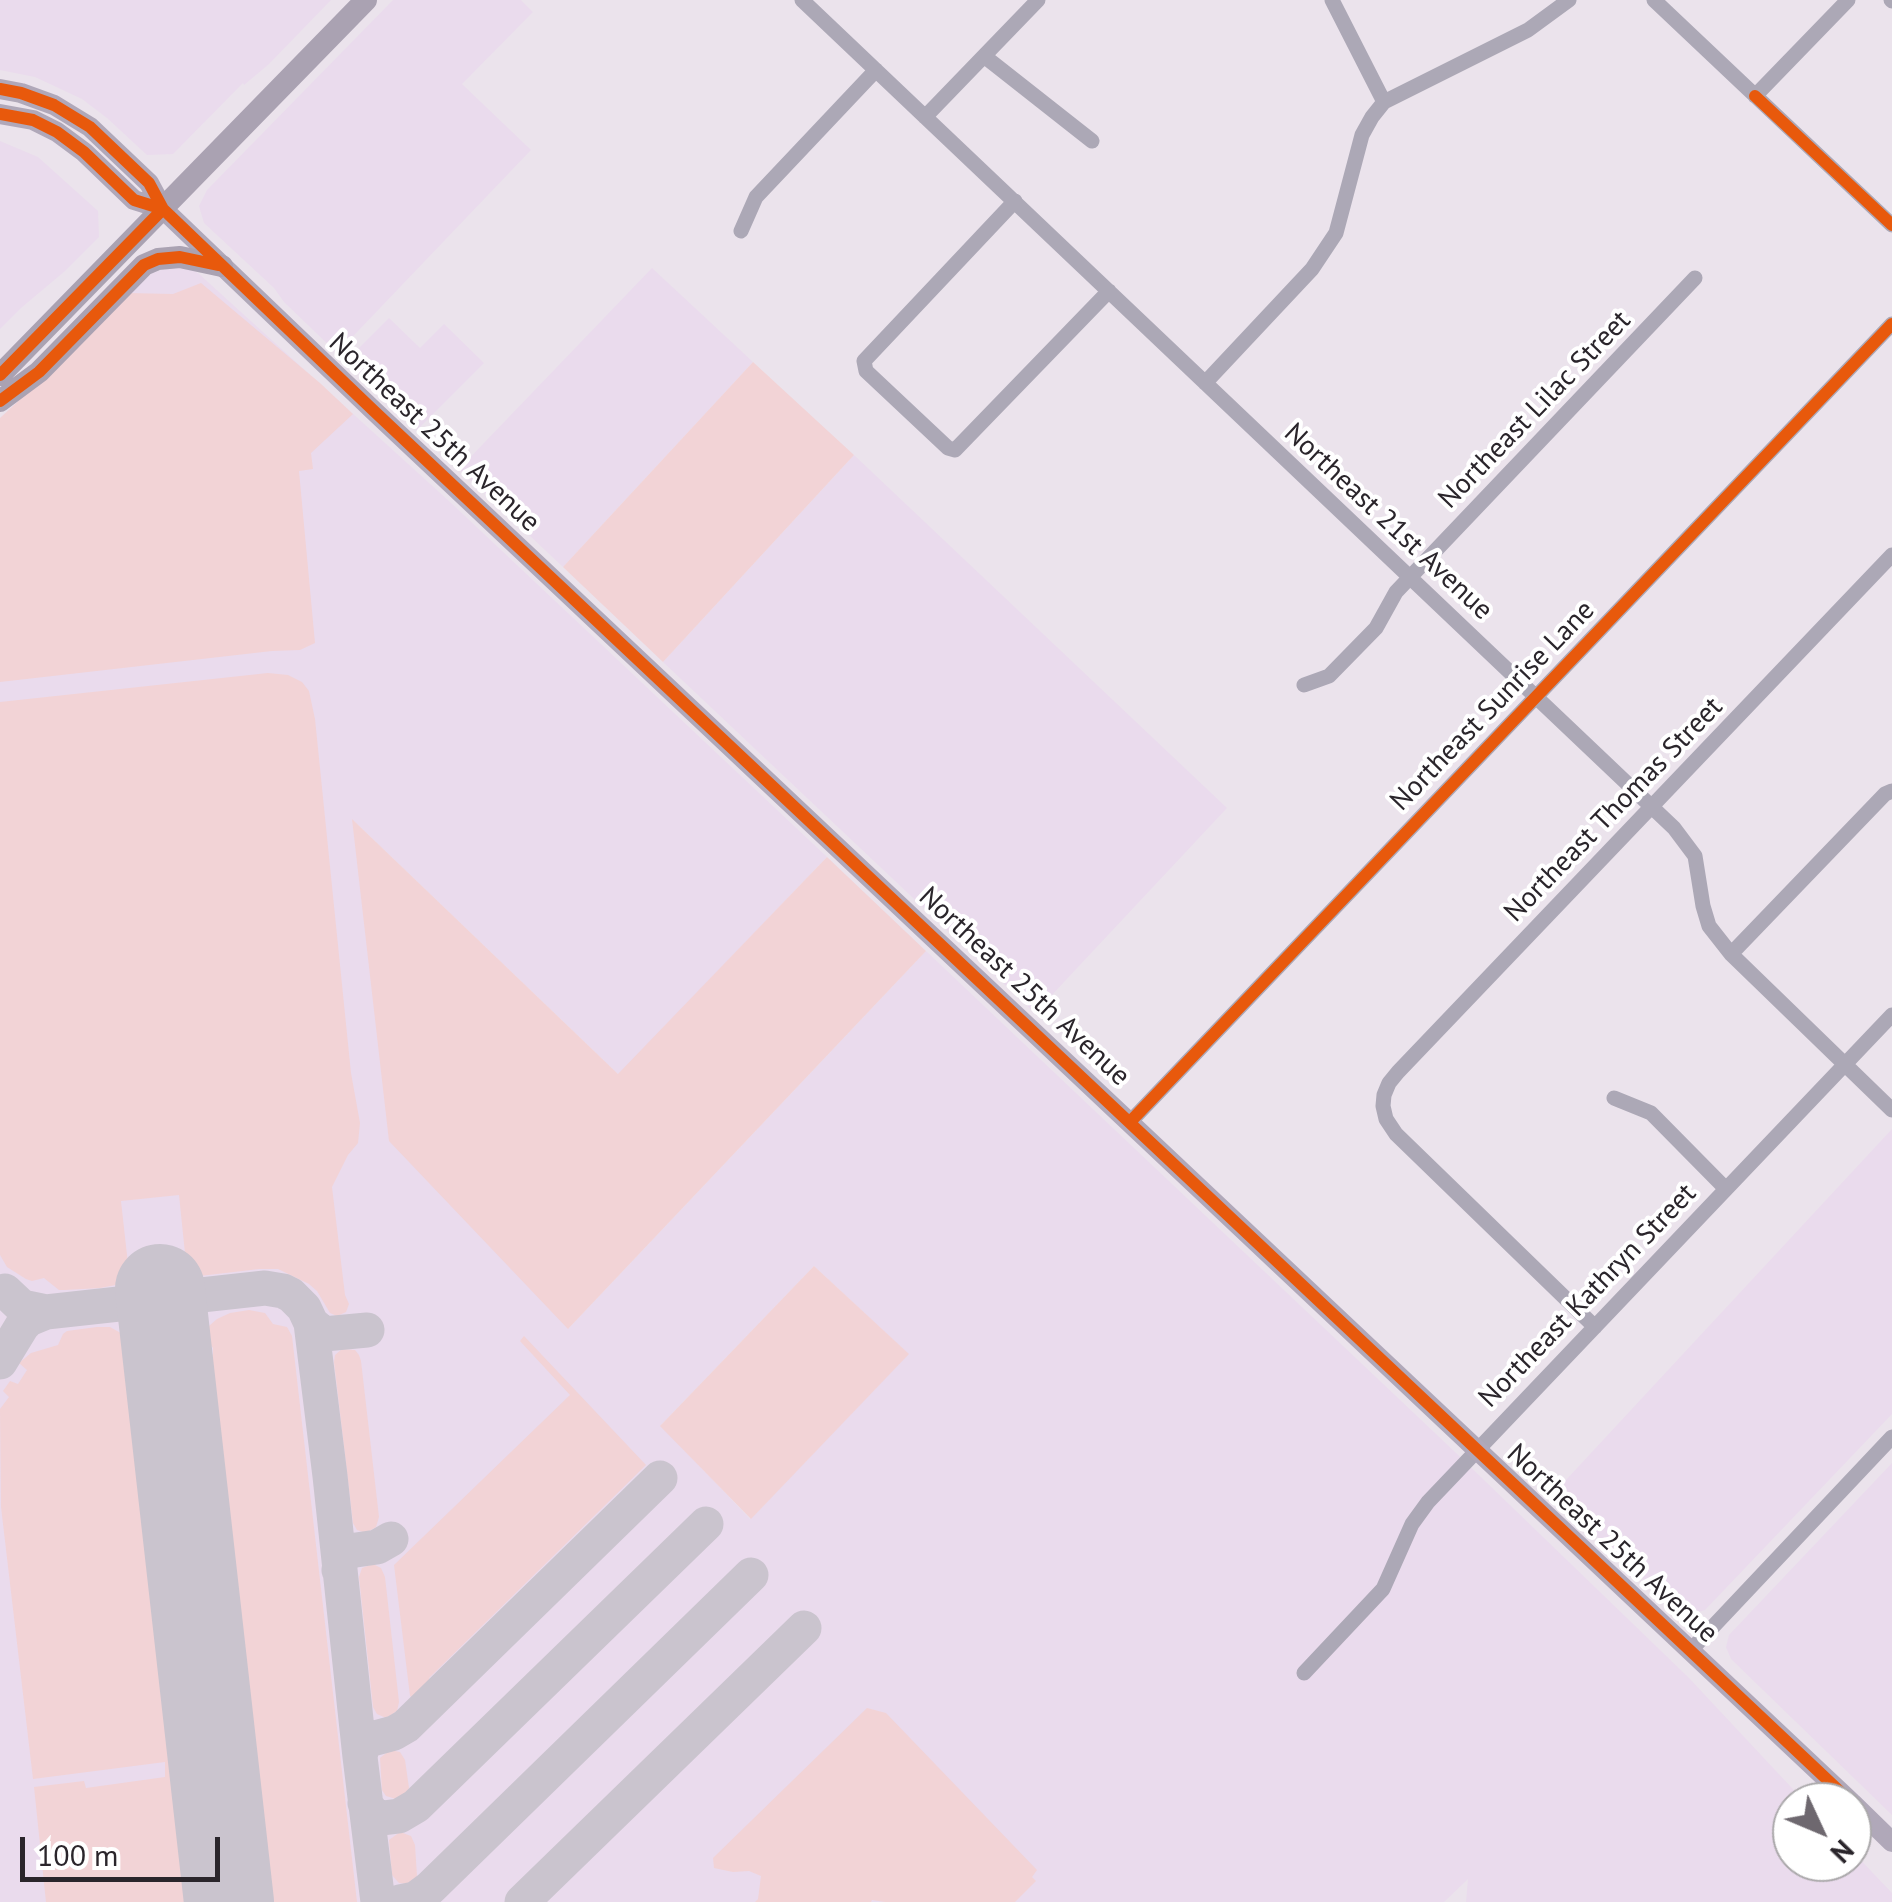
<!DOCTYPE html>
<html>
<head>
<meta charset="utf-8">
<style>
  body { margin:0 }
  #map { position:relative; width:1892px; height:1902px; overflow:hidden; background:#ebe3ec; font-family:"PT Sans",sans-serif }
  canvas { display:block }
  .north { position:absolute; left:1772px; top:1782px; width:100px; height:100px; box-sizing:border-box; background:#fff; border:2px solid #aaa8aa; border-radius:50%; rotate:134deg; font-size:28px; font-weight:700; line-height:40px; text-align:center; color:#2a252b }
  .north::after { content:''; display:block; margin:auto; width:35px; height:45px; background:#6e686f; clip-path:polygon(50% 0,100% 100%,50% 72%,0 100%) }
  .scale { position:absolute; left:20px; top:1837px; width:200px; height:45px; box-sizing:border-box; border:5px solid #2a252b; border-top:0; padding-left:12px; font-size:30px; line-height:35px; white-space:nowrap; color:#2a252b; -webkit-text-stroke:8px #fff; paint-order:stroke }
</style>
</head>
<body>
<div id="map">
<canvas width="1892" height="1902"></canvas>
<div class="north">N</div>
<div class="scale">100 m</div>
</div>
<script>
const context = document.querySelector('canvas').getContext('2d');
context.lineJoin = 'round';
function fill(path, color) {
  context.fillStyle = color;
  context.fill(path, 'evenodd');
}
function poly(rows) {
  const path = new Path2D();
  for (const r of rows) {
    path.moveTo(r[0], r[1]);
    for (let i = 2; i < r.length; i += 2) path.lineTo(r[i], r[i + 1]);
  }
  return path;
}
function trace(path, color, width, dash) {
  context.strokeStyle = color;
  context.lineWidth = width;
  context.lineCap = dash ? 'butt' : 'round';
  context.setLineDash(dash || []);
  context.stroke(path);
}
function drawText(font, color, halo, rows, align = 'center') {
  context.font = font + ' "PT Sans",sans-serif';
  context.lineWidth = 8;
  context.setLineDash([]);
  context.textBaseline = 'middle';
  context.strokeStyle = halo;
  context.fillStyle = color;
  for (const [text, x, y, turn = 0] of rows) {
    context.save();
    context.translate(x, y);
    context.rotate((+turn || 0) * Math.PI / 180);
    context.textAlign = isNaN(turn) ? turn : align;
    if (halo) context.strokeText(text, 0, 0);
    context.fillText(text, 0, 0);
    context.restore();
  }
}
fill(poly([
  [0,0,331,0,269,64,244,85,243,83,173,154,147,155,107,118,82,99,35,77,0,70],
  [393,0,521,0,533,12,462,84,531,150,337,353,284,302,274,288,204,223,199,206,207,190],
  [0,141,38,157,98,211,99,237,65,271,21,308,0,329],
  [168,268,189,268,198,273,450,502,827,857,619,1075,354,821,569,1328,926,951,1455,1452,1689,1678,1805,1802,1792,1802,1792,1862,1852,1862,1852,1851,1892,1893,1892,1902,1466,1902,1468,1879,1444,1902,0,1902,0,418,152,273],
  [814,1266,908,1354,750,1519,661,1425],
  [652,268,753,362,563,567,459,469],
  [389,318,420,348,444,324,484,363,417,430,346,361],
  [854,455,1227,808,1035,1013,663,662],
  [1892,1129,1892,1414,1705,1610,1692,1614,1678,1611,1552,1495],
  [1892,1463,1892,1815,1731,1659,1726,1647,1729,1635]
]), '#eadbed');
fill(poly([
  [201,283,320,383,353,414,311,453,313,469,299,471,315,643,300,650,272,651,0,682,0,418,39,382,128,293,173,294],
  [753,362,854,455,663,662,563,567],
  [268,673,288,675,302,682,309,691,315,719,351,1073,360,1123,358,1143,348,1155,332,1187,345,1295,349,1304,346,1312,337,1316,330,1313,317,1291,309,1284,278,1269,259,1269,200,1276,193,1273,186,1263,179,1195,121,1201,129,1273,121,1284,100,1288,65,1290,59,1290,44,1278,32,1281,26,1279,7,1267,0,1255,0,702],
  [352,819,618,1074,827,857,926,951,568,1329,389,1141],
  [814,1266,909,1354,751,1519,660,1426],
  [249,1310,265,1313,273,1324,287,1327,292,1336,357,1902,260,1902,212,1475,204,1369,213,1354,213,1348,206,1339,209,1326,217,1319,230,1313],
  [97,1327,110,1327,126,1336,131,1347,125,1361,142,1379,199,1902,46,1902,34,1787,84,1781,86,1788,165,1777,165,1762,33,1779,1,1507,0,1409,9,1397,3,1391,10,1381,18,1384,27,1370,19,1363,31,1353,58,1345,63,1334,67,1331],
  [524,1336,646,1465,429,1678,432,1688,421,1700,415,1700,410,1696,394,1565,570,1395,520,1341],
  [342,1349,355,1350,359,1355,361,1361,379,1517,376,1527,366,1533,357,1530,353,1523,334,1362,335,1355],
  [373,1564,381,1568,385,1577,399,1702,397,1711,386,1718,377,1714,373,1707,359,1577,362,1568],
  [867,1708,886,1713,1037,1870,1032,1877,1036,1881,1015,1902,885,1902,872,1900,871,1902,755,1902,758,1899,761,1876,749,1871,733,1872,714,1868,713,1858],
  [390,1750,400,1752,405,1760,409,1788,405,1795,396,1799,386,1796,382,1790,380,1758],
  [400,1832,411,1836,415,1845,417,1876,407,1884,399,1883,392,1875,389,1840]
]), '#f2d3d6');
trace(poly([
  [5,1291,22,1307,46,1312,265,1288,283,1291,291,1295,304,1308,311,1323,330,1476,360,1757,378,1902],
  [311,1323,324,1334,367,1330],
  [0,1362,22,1326,29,1319,46,1312],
  [339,1570,341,1560,349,1551,377,1547,391,1539],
  [360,1757,362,1747,368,1740,394,1733,406,1726,660,1478],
  [365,1803,373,1815,383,1818,399,1816,416,1806,706,1524],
  [400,1902,415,1899,430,1888,751,1575],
  [522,1902,804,1628]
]), '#cac4ce', 35);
trace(poly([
  [160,1289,229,1902]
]), '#cac4ce', 90);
trace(poly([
  [802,0,1674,828,1695,856,1703,906,1709,926,1731,954,1892,1110],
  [1332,0,1384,102],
  [1654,0,1892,225],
  [1891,0,1892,1],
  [984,56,1092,141],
  [1755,96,1848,0],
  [925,117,1038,0],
  [1015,201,864,361,866,371,948,448,955,450,1109,291],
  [741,231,756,197,876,70],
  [1205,383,1312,269,1336,233,1362,135,1372,117,1384,102,1528,30,1569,0],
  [1304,685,1329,676,1376,628,1396,592,1695,278],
  [1731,954,1885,794,1892,791],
  [1614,1098,1651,1113,1726,1189],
  [1130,1122,1892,324],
  [1595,1327,1396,1134,1386,1119,1383,1106,1384,1095,1389,1083,1398,1072,1892,555],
  [1690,1651,1892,1437],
  [1304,1673,1383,1589,1412,1524,1428,1502,1892,1015]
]), '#aca8b6', 15);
trace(poly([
  [0,89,21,93,54,105,90,127,149,183,163,209,374,411,1851,1802],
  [0,114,33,120,57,132,84,152,134,200,163,209],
  [1852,1803,1892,1842]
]), '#b0a8b9', 20);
trace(poly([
  [0,375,366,0],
  [0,401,39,372,144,265,158,259,180,257,222,266]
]), '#aaa2b2', 22);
trace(poly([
  [0,89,21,93,54,105,90,127,149,183,163,209,374,411,1851,1802],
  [1755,96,1892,225],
  [0,114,33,120,57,132,84,152,134,200,163,209],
  [0,375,163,209],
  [0,401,39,372,144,265,158,259,180,257,218,265],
  [1130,1122,1892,324]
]), '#e8590c', 12);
drawText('28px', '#2a252b', '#fff', [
  ["Northeast Lilac Street",1535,410,-46],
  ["Northeast 25th Avenue",434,433,43],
  ["Northeast 21st Avenue",1388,522,43],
  ["Northeast Sunrise Lane",1493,706,-46],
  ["Northeast Thomas Street",1614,810,-46],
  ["Northeast 25th Avenue",1024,987,43],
  ["Northeast Kathryn Street",1588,1296,-46],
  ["Northeast 25th Avenue",1612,1544,43]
]);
</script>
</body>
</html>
